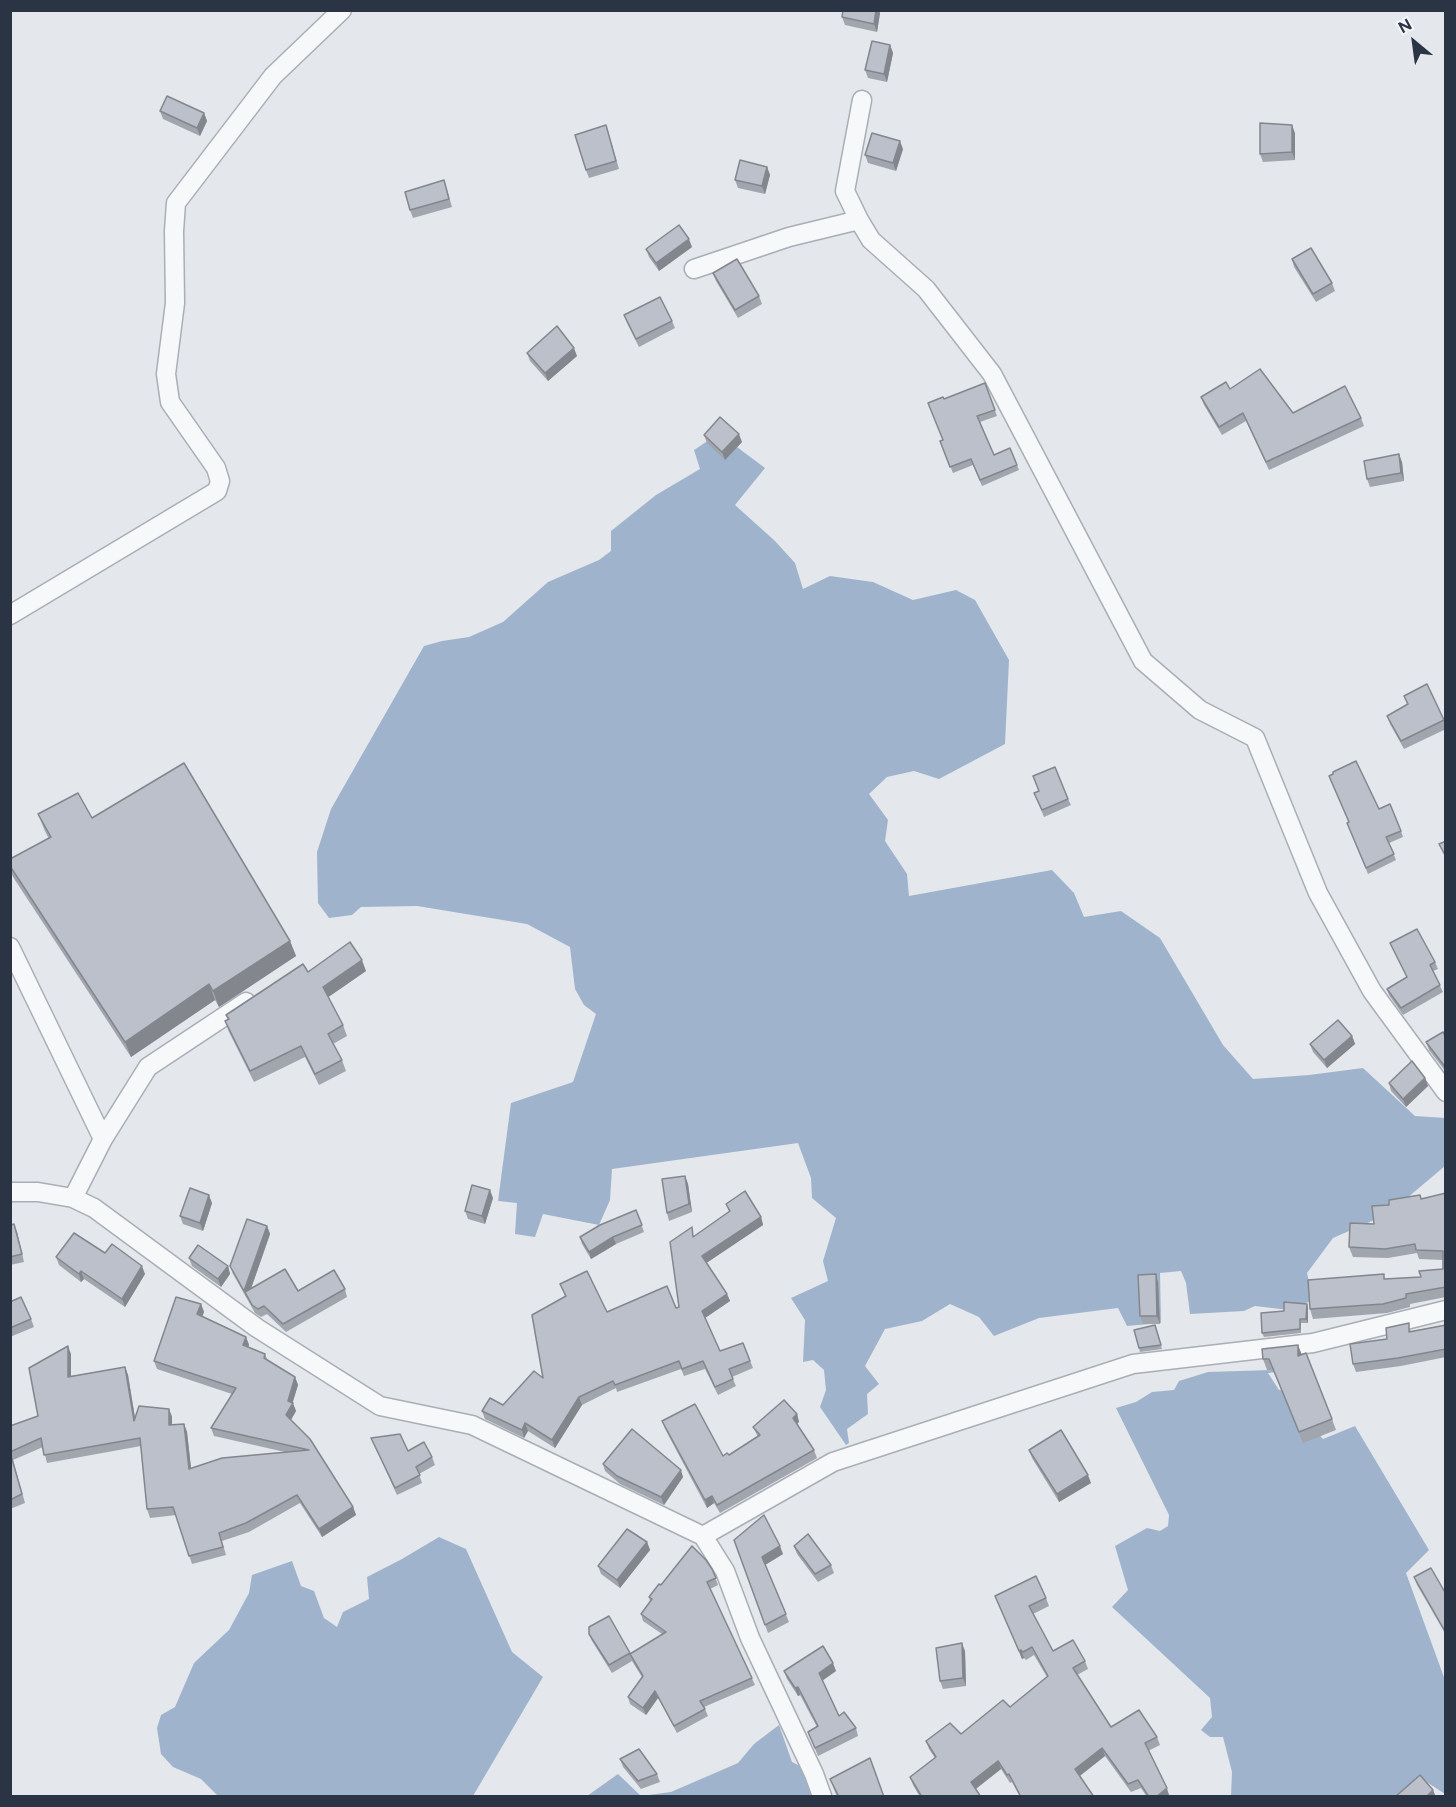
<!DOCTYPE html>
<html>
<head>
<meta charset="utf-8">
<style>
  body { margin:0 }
  #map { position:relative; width:1456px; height:1807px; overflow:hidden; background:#e4e7ec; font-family:Figtree,sans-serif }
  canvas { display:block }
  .frame { position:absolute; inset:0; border:12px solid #2b3445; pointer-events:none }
  .north { position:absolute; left:1384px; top:12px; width:60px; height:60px; -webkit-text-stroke:4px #f4f6f9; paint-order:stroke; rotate:331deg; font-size:16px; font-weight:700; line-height:24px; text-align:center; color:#2b3445 }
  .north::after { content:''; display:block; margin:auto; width:21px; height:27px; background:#2b3445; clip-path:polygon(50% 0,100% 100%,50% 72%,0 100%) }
</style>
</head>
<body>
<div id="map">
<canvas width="1456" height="1807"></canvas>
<div class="frame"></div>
<div class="north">N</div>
</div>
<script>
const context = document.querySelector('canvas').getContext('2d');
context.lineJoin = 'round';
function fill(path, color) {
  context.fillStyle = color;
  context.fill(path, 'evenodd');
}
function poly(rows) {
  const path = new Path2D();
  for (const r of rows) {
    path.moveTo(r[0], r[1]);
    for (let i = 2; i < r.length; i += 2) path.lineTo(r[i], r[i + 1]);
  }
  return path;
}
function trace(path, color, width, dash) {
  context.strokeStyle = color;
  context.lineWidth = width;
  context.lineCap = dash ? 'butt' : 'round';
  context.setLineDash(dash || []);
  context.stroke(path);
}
fill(poly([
  [712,438,729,441,765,468,735,505,775,541,795,563,803,589,830,576,873,582,913,600,956,590,975,600,1009,660,1005,744,939,779,914,771,887,777,869,794,888,820,885,841,907,874,909,896,1052,870,1074,893,1084,917,1121,911,1160,938,1223,1045,1253,1079,1309,1075,1363,1068,1415,1116,1445,1118,1445,1166,1388,1214,1333,1238,1307,1273,1313,1300,1289,1310,1255,1306,1244,1311,1190,1314,1186,1283,1181,1271,1160,1273,1161,1323,1127,1326,1118,1308,1039,1318,994,1336,979,1317,950,1304,922,1321,885,1329,865,1366,879,1384,867,1394,868,1414,847,1429,849,1443,846,1445,820,1407,826,1390,824,1370,813,1360,803,1362,805,1320,791,1298,828,1281,823,1261,836,1218,812,1198,811,1178,798,1143,612,1169,610,1200,599,1225,543,1214,535,1237,515,1234,517,1203,498,1201,511,1103,573,1082,596,1014,584,1005,575,989,570,947,527,924,417,906,361,907,352,915,329,918,318,903,317,852,331,809,424,646,442,641,469,637,503,622,548,582,599,560,611,551,611,531,656,495,700,469,694,450],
  [1302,1369,1268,1373,1279,1390,1299,1391,1314,1429,1323,1439,1355,1426,1429,1550,1406,1573,1445,1680,1445,1794,1422,1779,1401,1796,1231,1796,1232,1772,1223,1737,1210,1737,1201,1730,1212,1717,1210,1698,1112,1607,1128,1590,1115,1546,1147,1528,1160,1531,1168,1526,1169,1515,1116,1408,1136,1402,1152,1392,1174,1390,1179,1381,1208,1372],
  [439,1537,466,1549,512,1652,543,1677,473,1796,218,1796,201,1779,173,1767,161,1754,157,1728,161,1715,175,1707,194,1663,229,1630,249,1593,252,1575,292,1561,301,1586,314,1591,324,1618,337,1627,343,1612,369,1599,367,1577,402,1559],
  [779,1725,792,1762,802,1767,816,1788,809,1796,587,1796,618,1774,641,1796,671,1792,738,1763,754,1744]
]), '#9fb4cc');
const street = poly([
  [862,100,845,191,859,220,871,240,926,289,992,374,1143,661,1200,710,1255,738,1318,893,1372,991,1446,1092],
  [694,269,789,237,859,220],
  [10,615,217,491,220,481,216,468,170,402,166,374,175,303,174,231,176,203,273,76,342,10],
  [10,947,103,1139],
  [10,1192,38,1192,73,1198,94,1208,257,1328,380,1406,472,1425,703,1536,725,1571,750,1638,814,1774,822,1796],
  [73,1198,103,1139,148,1067,246,1002],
  [703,1536,833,1462,1133,1364,1313,1343,1446,1310]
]);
trace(street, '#a9aeb7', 21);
trace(street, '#f7f8fa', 18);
fill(poly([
  [880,13,877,32,845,25,842,17],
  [890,45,893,53,887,82,868,78,865,70],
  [160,111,204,113,207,121,200,136,163,119],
  [606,125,619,169,589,178,586,170],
  [1295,133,1295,160,1263,162,1260,154],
  [903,149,896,171,868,163,865,155],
  [767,167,770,175,765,194,738,188,735,180],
  [444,180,452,207,413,218,410,210],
  [692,247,659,271,649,257,646,249],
  [1292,259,1332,283,1335,291,1316,302,1294,267],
  [713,273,759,296,762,304,738,318,716,281],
  [624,315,672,321,675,328,639,347,627,323],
  [527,353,577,356,548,381,530,361],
  [985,383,997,416,980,422,994,455,1010,448,1019,470,982,486,973,465,953,473,940,441,943,440,944,399],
  [1230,389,1293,413,1361,418,1364,426,1269,470,1246,421,1222,435,1204,405,1201,397],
  [704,435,742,442,725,460,707,443],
  [1402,462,1404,481,1370,487,1367,479],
  [1404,696,1444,720,1446,725,1446,729,1404,749,1390,724,1387,716,1407,704],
  [1034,793,1068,799,1071,805,1044,817],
  [1379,809,1401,831,1403,837,1389,843,1396,860,1368,874,1347,823],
  [38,814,92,818,290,941,296,956,219,1007,215,1000,131,1057,13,877,10,869,10,859,49,839,44,829],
  [1390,943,1435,962,1438,969,1433,971,1443,992,1403,1015,1389,995,1387,989,1407,977],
  [366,971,328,997,343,1025,347,1036,333,1044,342,1060,346,1071,319,1085,305,1057,254,1082,229,1032,225,1021,228,1020,226,1015,308,972],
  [1352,1036,1355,1044,1327,1068,1313,1052,1310,1044],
  [1446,1037,1446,1072,1429,1050,1426,1042],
  [1425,1078,1428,1086,1406,1107,1391,1091,1389,1083],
  [685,1176,688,1184,692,1212,669,1221,667,1213],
  [1446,1193,1446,1297,1410,1304,1410,1307,1387,1313,1313,1319,1310,1309,1386,1279,1421,1277,1443,1269,1443,1260,1419,1259,1417,1253,1388,1258,1353,1257,1349,1247,1374,1224,1389,1205,1420,1195,1422,1199],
  [493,1198,485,1224,468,1219,465,1211],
  [212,1203,203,1231,183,1224,180,1216],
  [726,1204,761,1217,763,1225,706,1263,727,1294,730,1301,705,1318,720,1351,743,1343,753,1368,732,1377,736,1386,718,1395,705,1369,684,1376,681,1369,617,1392,616,1388,582,1405,555,1448,528,1431,524,1438,485,1419,482,1411,503,1405,543,1378,565,1296,560,1284,607,1312,679,1307,695,1236,729,1212],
  [636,1210,644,1232,616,1244,591,1259,582,1244,580,1237],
  [10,1225,17,1232,24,1262,10,1265],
  [267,1226,270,1234,251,1289,298,1291,345,1289,347,1297,286,1332,267,1314,261,1317,255,1313,233,1274,230,1266],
  [105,1253,145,1274,125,1307,84,1279,81,1282,59,1265,56,1257],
  [189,1258,228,1266,230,1274,221,1287,192,1266],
  [1158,1282,1160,1324,1143,1324,1140,1316],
  [10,1302,31,1319,34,1327,10,1337],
  [201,1304,204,1312,202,1316,246,1337,249,1345,248,1347,265,1354,268,1361,295,1377,298,1385,292,1403,296,1411,291,1420,353,1507,356,1515,322,1537,300,1503,249,1532,222,1541,226,1555,192,1564,176,1515,150,1518,147,1509,141,1446,47,1463,43,1447,13,1460,25,1503,10,1509,10,1426,38,1416,71,1354,71,1376,125,1367,128,1375,135,1418,169,1409,172,1417,172,1425,184,1424,187,1432,191,1468,285,1452,214,1436,211,1428,232,1394,157,1369,154,1361],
  [1307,1304,1308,1308,1308,1323,1301,1323,1301,1333,1264,1337,1262,1333,1284,1311],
  [1155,1325,1162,1349,1140,1352,1139,1348],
  [1446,1325,1446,1357,1401,1366,1356,1372,1353,1364,1387,1339,1411,1330,1411,1331],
  [1298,1345,1302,1355,1332,1419,1336,1430,1303,1443,1273,1370,1267,1370,1263,1359],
  [797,1414,799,1422,797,1424,814,1450,817,1458,720,1513,714,1503,707,1508,665,1429,662,1421,723,1456,729,1455,758,1437,753,1427],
  [371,1438,408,1451,432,1457,435,1465,419,1474,422,1483,397,1495],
  [1029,1450,1091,1483,1059,1502,1032,1458],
  [603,1464,683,1477,664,1505,620,1484,605,1471],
  [734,1540,783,1554,765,1565,789,1622,768,1633],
  [647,1542,650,1550,620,1588,601,1574,598,1566],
  [794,1546,831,1565,834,1573,818,1582,797,1554],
  [712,1569,718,1585,710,1589,755,1685,704,1707,708,1716,677,1733,658,1698,646,1715,630,1704,628,1697,642,1677,632,1661,630,1654,662,1634,643,1621,641,1614,650,1601,649,1597,661,1585],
  [1414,1577,1446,1594,1446,1635,1417,1585],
  [995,1596,1046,1598,1049,1606,1033,1614,1053,1651,1085,1661,1088,1669,1077,1675,1111,1727,1157,1737,1160,1745,1148,1751,1170,1796,1147,1797,1141,1788,1131,1792,1105,1756,1080,1776,1094,1797,1020,1797,1012,1782,1010,1783,1001,1769,976,1789,981,1797,920,1797,913,1785,910,1777,935,1758,929,1749,926,1741,961,1734,1010,1707,1047,1677,1034,1655,1026,1660,1024,1658,1022,1659],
  [589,1634,630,1653,632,1661,612,1673,592,1641],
  [965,1651,966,1686,943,1689,940,1681],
  [784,1671,836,1671,822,1680,839,1716,856,1728,858,1736,818,1756,808,1732,817,1727,800,1695,798,1696,787,1679],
  [620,1759,657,1774,660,1782,641,1789,623,1767],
  [830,1779,884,1797,837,1797]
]), '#a1a5ae');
fill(poly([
  [876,10,879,10,880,13,877,32,874,24],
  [890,45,893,53,887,82,884,74],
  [204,113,207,121,200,136,197,128],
  [1292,125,1295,133,1295,160,1292,152],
  [900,141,903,149,896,171,893,163],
  [767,167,770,175,765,194,762,186],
  [689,239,692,247,659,271,656,263],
  [574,348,577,356,548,381,545,373],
  [739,434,742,442,725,460,722,452],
  [1399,454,1402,462,1404,481,1401,473],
  [290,941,296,956,219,1007,213,991],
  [362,960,366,971,327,998,323,987],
  [209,984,215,1000,131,1057,125,1042],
  [1352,1036,1355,1044,1327,1068,1324,1060],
  [1425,1078,1428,1086,1406,1107,1403,1099],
  [685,1176,688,1184,692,1212,689,1204],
  [490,1190,493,1198,485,1224,482,1216],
  [209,1195,212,1203,203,1231,200,1223],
  [761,1217,763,1225,705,1264,702,1256],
  [14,1224,17,1232,24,1262,22,1254],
  [267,1226,270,1234,248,1297,245,1292,247,1299,244,1291],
  [613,1237,616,1244,591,1259,589,1252],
  [142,1266,145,1274,125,1307,122,1299],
  [228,1266,230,1274,221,1287,218,1279],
  [81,1271,84,1279,81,1282,79,1274],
  [1156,1274,1158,1282,1160,1324,1157,1316],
  [727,1294,730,1301,705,1318,702,1311],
  [201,1304,204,1312,200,1322,197,1314],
  [1307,1304,1308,1308,1308,1323,1306,1319],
  [246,1337,249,1345,246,1353,243,1345],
  [1298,1345,1302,1356,1298,1356],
  [68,1346,71,1354,71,1385,68,1377],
  [125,1367,128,1375,137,1430,134,1421],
  [295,1377,298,1385,292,1405,293,1403,296,1411,289,1423,286,1415,288,1401],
  [579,1397,582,1405,555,1448,552,1440],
  [169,1409,172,1417,172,1434,169,1425],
  [797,1414,799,1422,795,1425,793,1418],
  [525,1423,528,1431,524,1438,522,1430],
  [184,1424,187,1432,192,1477,189,1469],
  [681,1470,683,1477,664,1505,661,1497],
  [1088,1475,1091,1483,1059,1502,1057,1494],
  [712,1496,714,1503,707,1508,705,1500],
  [353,1507,356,1515,322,1537,319,1529],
  [647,1542,650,1550,620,1588,617,1580],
  [780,1546,783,1554,765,1565,762,1557],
  [962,1643,965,1651,966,1686,963,1678],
  [1021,1650,1024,1658,1022,1659,1019,1651],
  [833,1663,836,1671,822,1681,819,1673],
  [798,1687,800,1695,798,1696,795,1688],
  [655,1691,658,1698,646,1715,643,1708],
  [1102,1748,1105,1756,1078,1777,1075,1769],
  [998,1761,1001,1769,974,1790,971,1782],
  [1167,1788,1169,1797,1156,1797],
  [1433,1790,1436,1797,1426,1797]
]), '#83868d');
const building = poly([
  [843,10,876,10,874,24,842,17,843,10],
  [872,41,890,45,884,74,865,70,872,41],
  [167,96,204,113,197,128,160,111,167,96],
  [1260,123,1292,125,1292,152,1260,154,1260,123],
  [606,125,616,161,586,170,575,135,606,125],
  [872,133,900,141,893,163,865,155,872,133],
  [740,160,767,167,762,186,735,180,740,160],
  [444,180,449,199,410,210,405,192,444,180],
  [679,225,689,239,656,263,646,249,679,225],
  [1311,248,1332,283,1313,294,1292,259,1311,248],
  [737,259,759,296,735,310,713,273,737,259],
  [660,297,672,321,636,339,624,315,660,297],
  [557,326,574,348,545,373,527,353,557,326],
  [1260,369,1293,413,1345,386,1361,418,1266,462,1243,413,1219,427,1201,397,1226,382,1230,389,1260,369],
  [985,383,995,410,977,416,994,455,1010,448,1017,465,980,480,971,459,950,467,940,441,943,440,928,403,943,397,944,399,985,383],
  [720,417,739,434,722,452,704,435,720,417],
  [1399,454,1401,473,1367,479,1364,461,1399,454],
  [1427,684,1444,720,1401,741,1387,716,1408,704,1404,696,1427,684],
  [1356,761,1379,809,1390,804,1401,831,1386,837,1394,854,1366,868,1347,823,1349,822,1329,776,1333,774,1333,772,1356,761],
  [184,763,290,941,213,991,209,984,125,1042,10,866,10,859,51,837,38,814,78,793,92,818,184,763],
  [1055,767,1068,799,1042,810,1034,793,1039,791,1033,776,1055,767],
  [1446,841,1446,857,1439,844,1446,841],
  [1417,929,1435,962,1430,965,1440,985,1401,1008,1387,989,1407,977,1390,943,1417,929],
  [350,942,362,960,323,987,343,1025,328,1034,342,1060,315,1074,301,1046,250,1071,225,1021,229,1019,226,1015,303,964,308,972,350,942],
  [1338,1020,1352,1036,1324,1060,1310,1044,1338,1020],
  [1443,1032,1446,1037,1446,1068,1426,1042,1443,1032],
  [1412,1061,1425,1078,1403,1099,1389,1083,1412,1061],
  [685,1176,689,1204,667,1213,662,1179,685,1176],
  [472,1185,490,1190,482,1216,465,1211,472,1185],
  [190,1188,209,1195,200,1223,180,1216,190,1188],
  [745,1191,761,1217,702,1256,727,1294,702,1311,720,1351,743,1343,750,1361,729,1369,733,1379,715,1387,703,1361,682,1369,679,1361,615,1385,613,1381,579,1397,552,1440,525,1423,522,1430,482,1411,490,1398,503,1405,534,1371,543,1378,532,1315,566,1296,560,1284,587,1271,607,1312,667,1286,676,1308,679,1307,670,1242,692,1227,693,1237,730,1211,726,1204,745,1191],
  [1446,1193,1446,1287,1406,1294,1406,1298,1383,1304,1310,1309,1308,1280,1384,1274,1384,1279,1421,1277,1419,1271,1443,1269,1443,1251,1416,1250,1415,1244,1385,1249,1349,1247,1350,1223,1374,1224,1372,1206,1389,1205,1389,1200,1420,1195,1421,1199,1446,1193],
  [636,1210,642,1225,613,1237,589,1252,580,1237,600,1225,636,1210],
  [247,1219,267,1226,244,1291,230,1266,247,1219],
  [14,1224,22,1254,10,1257,10,1225,14,1224],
  [74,1233,105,1253,112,1244,142,1266,122,1299,81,1271,79,1274,56,1257,74,1233],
  [198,1245,228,1266,218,1279,189,1258,198,1245],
  [285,1269,298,1291,334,1270,345,1289,283,1324,264,1306,258,1309,252,1305,245,1292,285,1269],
  [1156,1274,1157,1316,1140,1316,1138,1275,1156,1274],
  [21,1297,31,1319,10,1328,10,1302,21,1297],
  [176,1297,201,1304,197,1314,246,1337,243,1345,265,1354,264,1358,295,1377,288,1401,293,1403,286,1415,310,1439,353,1507,319,1529,297,1495,246,1523,219,1533,223,1547,189,1556,173,1507,147,1509,140,1438,44,1455,41,1438,10,1452,10,1426,38,1416,29,1368,68,1346,68,1377,125,1367,134,1421,139,1406,169,1409,169,1425,184,1424,189,1469,222,1458,309,1450,211,1428,236,1388,154,1361,176,1297],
  [1284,1302,1307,1304,1306,1319,1300,1319,1300,1329,1262,1333,1261,1313,1284,1311,1284,1302],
  [1409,1323,1409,1332,1446,1325,1446,1349,1398,1358,1353,1364,1350,1344,1387,1339,1386,1328,1409,1323],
  [1155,1325,1161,1345,1139,1348,1134,1330,1155,1325],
  [1298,1345,1298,1356,1306,1353,1332,1419,1299,1432,1269,1359,1263,1359,1262,1349,1298,1345],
  [784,1400,797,1414,793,1418,814,1450,717,1505,712,1496,705,1500,662,1421,695,1404,723,1456,727,1453,729,1455,760,1435,753,1427,784,1400],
  [632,1429,681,1470,661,1497,617,1476,603,1464,632,1429],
  [1061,1430,1088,1475,1057,1494,1029,1450,1061,1430],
  [400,1434,408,1451,424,1442,432,1457,416,1467,420,1475,395,1488,371,1438,400,1434],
  [10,1452,22,1494,10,1500,10,1452],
  [764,1515,780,1546,762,1557,786,1614,765,1625,734,1540,764,1515],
  [627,1529,647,1542,617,1580,598,1566,627,1529],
  [808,1534,831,1565,815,1574,794,1546,808,1534],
  [692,1546,706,1560,712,1569,716,1578,707,1582,752,1678,700,1701,705,1709,674,1726,655,1691,643,1708,628,1697,643,1676,630,1654,666,1632,641,1614,652,1599,649,1597,659,1584,661,1585,692,1546],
  [1431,1568,1446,1594,1446,1633,1414,1577,1431,1568],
  [1036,1576,1046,1598,1029,1606,1053,1651,1073,1640,1085,1661,1073,1668,1111,1727,1139,1710,1157,1737,1145,1743,1167,1788,1156,1797,1149,1797,1138,1780,1128,1784,1102,1748,1075,1769,1094,1797,1021,1797,1009,1774,1007,1775,998,1761,971,1782,981,1797,922,1797,910,1777,936,1757,926,1741,950,1723,961,1734,1003,1700,1010,1707,1048,1676,1032,1647,1023,1652,1021,1650,1019,1651,995,1596,1036,1576],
  [609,1616,630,1653,609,1665,589,1634,589,1627,609,1616],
  [962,1643,963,1678,940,1681,936,1648,962,1643],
  [823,1646,833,1663,819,1673,839,1716,844,1712,856,1728,815,1748,808,1732,818,1726,798,1687,795,1688,784,1671,823,1646],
  [639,1749,657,1774,638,1781,620,1759,639,1749],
  [870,1758,884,1797,839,1797,830,1779,870,1758],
  [1420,1775,1433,1790,1426,1797,1395,1797,1420,1775]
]);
fill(building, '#bbc0ca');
trace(building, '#83868d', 1.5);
</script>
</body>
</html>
